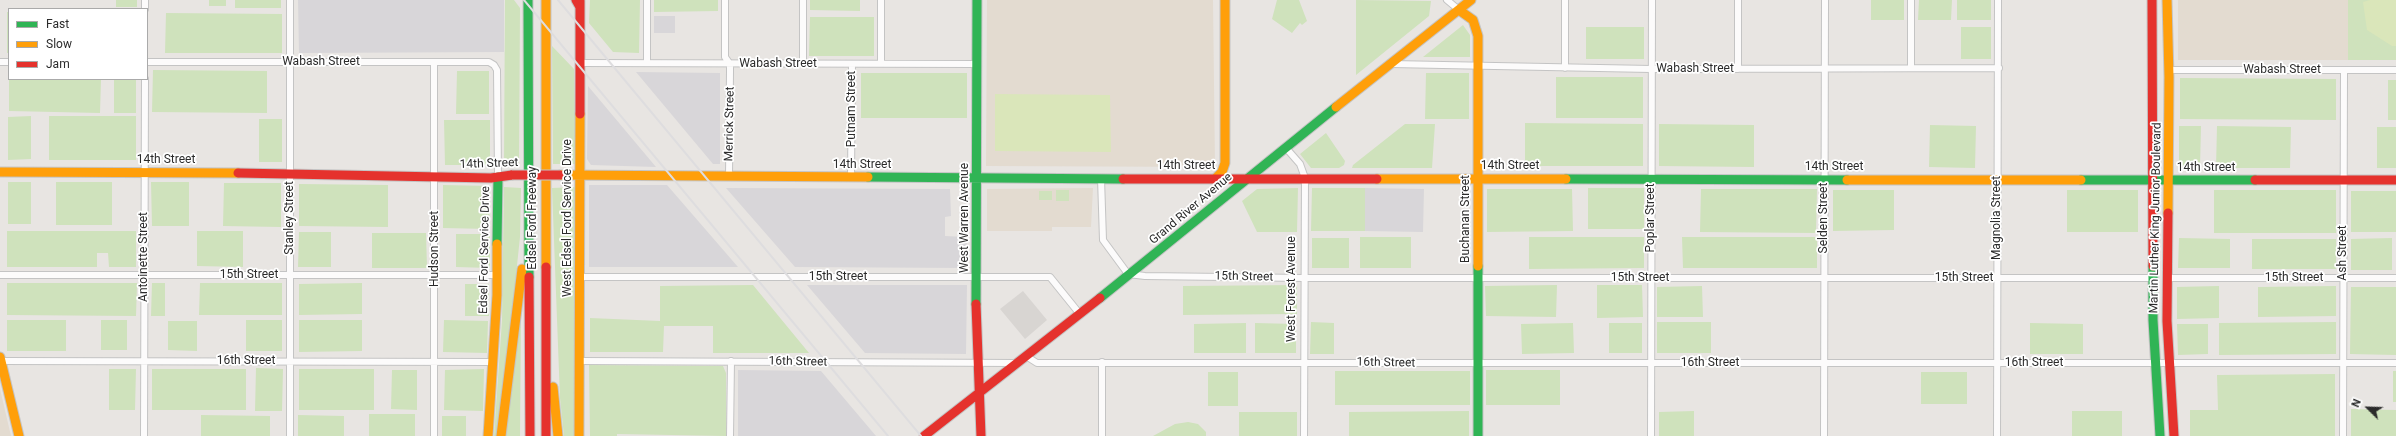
<!DOCTYPE html>
<html>
<head>
<meta charset="utf-8">
<style>
  body { margin:0 }
  #map { position:relative; width:2396px; height:436px; overflow:hidden; background:#e8e5e2; font-family:Roboto,sans-serif }
  canvas { display:block }
  .legend { position:absolute; left:8px; top:8px; width:140px; height:72px; box-sizing:border-box; background:#fff; border:1px solid #aaa; margin:0; padding:5px 7px; list-style:none; font-size:12px; color:#2b2b2b }
  .legend li { display:flex; align-items:center; gap:8px; height:20px }
  .legend b { width:20px; border:1px solid #aaa }
  .north { position:absolute; left:2348px; top:388px; width:40px; height:40px; -webkit-text-stroke:3px #fff; paint-order:stroke; rotate:293deg; font-size:11px; font-weight:700; line-height:16px; text-align:center; color:#2b2b2b }
  .north::after { content:''; display:block; margin:auto; width:14px; height:18px; background:#2b2b2b; clip-path:polygon(50% 0,100% 100%,50% 72%,0 100%) }
</style>
</head>
<body>
<div id="map">
<canvas width="2396" height="436"></canvas>
<ul class="legend">
<li><b style="height:5px;background:#30b455"></b>Fast</li>
<li><b style="height:5px;background:#ff9f0a"></b>Slow</li>
<li><b style="height:5px;background:#e5322d"></b>Jam</li>
</ul>
<div class="north">N</div>
</div>
<script>
const context = document.querySelector('canvas').getContext('2d');
context.lineJoin = 'round';
function fill(path, color) {
  context.fillStyle = color;
  context.fill(path, 'evenodd');
}
function poly(rows) {
  const path = new Path2D();
  for (const r of rows) {
    path.moveTo(r[0], r[1]);
    for (let i = 2; i < r.length; i += 2) path.lineTo(r[i], r[i + 1]);
  }
  return path;
}
function trace(path, color, width, dash) {
  context.strokeStyle = color;
  context.lineWidth = width;
  context.lineCap = dash ? 'butt' : 'round';
  context.setLineDash(dash || []);
  context.stroke(path);
}
function drawText(font, color, halo, rows, align = 'center') {
  context.font = font + ' Roboto,sans-serif';
  context.lineWidth = 3.5;
  context.setLineDash([]);
  context.textBaseline = 'middle';
  context.strokeStyle = halo;
  context.fillStyle = color;
  for (const [text, x, y, turn = 0] of rows) {
    context.save();
    context.translate(x, y);
    context.rotate((+turn || 0) * Math.PI / 180);
    context.textAlign = isNaN(turn) ? turn : align;
    if (halo) context.strokeText(text, 0, 0);
    context.fillText(text, 0, 0);
    context.restore();
  }
}
fill(poly([
  [298,0,504,0,504,52,299,53],
  [654,16,675,16,675,33,654,33],
  [636,72,720,73,720,164,713,164],
  [588,86,656,167,591,165,587,159],
  [589,185,667,185,738,267,589,267],
  [726,188,950,189,951,216,945,217,945,236,967,237,966,268,795,267],
  [1365,188,1424,189,1423,232,1365,231],
  [807,285,967,285,966,354,865,353],
  [738,370,821,371,876,436,738,436]
]), '#d8d6d9');
fill(poly([
  [987,0,1213,0,1215,167,986,166],
  [2178,0,2348,0,2348,60,2178,60],
  [1093,188,1091,227,1052,227,1052,231,987,231,987,189],
  [0,389,11,436,0,436]
]), '#e3dbd0');
fill(poly([
  [116,0,137,0,137,7,116,7],
  [209,0,226,0,226,6,209,6],
  [235,0,281,0,281,8,235,8],
  [505,0,514,0,520,8,519,163,504,163],
  [590,0,640,0,639,53,613,52,589,23],
  [654,0,718,0,718,11,654,12],
  [810,0,860,0,860,11,810,10],
  [1277,0,1299,0,1307,21,1302,25,1300,23,1292,33,1272,19],
  [1356,0,1431,1,1429,16,1356,75],
  [1871,0,1904,0,1904,20,1871,20],
  [1919,0,1952,0,1951,20,1918,20],
  [1957,0,1991,0,1991,20,1957,20],
  [2348,0,2396,0,2396,60,2348,60],
  [7,12,9,12,9,53,7,53],
  [166,13,282,14,282,53,165,53],
  [810,17,874,17,874,56,809,56],
  [1463,25,1470,35,1470,57,1423,57],
  [1586,27,1644,27,1644,59,1586,59],
  [1961,27,1991,27,1991,59,1961,59],
  [552,46,574,69,576,164,553,164],
  [153,70,267,71,267,113,152,112],
  [457,71,489,71,489,114,456,114],
  [861,73,967,73,967,118,861,118],
  [1426,73,1469,73,1469,119,1425,119],
  [1556,77,1643,77,1643,118,1556,118],
  [2180,78,2336,79,2336,120,2180,119],
  [9,79,101,79,100,113,9,111],
  [114,79,136,79,136,113,114,113],
  [2388,80,2396,80,2396,120,2388,120],
  [31,116,31,159,8,160,8,117],
  [49,116,136,116,136,160,49,160],
  [259,119,282,119,282,162,259,162],
  [444,120,490,120,490,165,445,165],
  [1525,123,1643,124,1643,166,1525,166],
  [1405,124,1435,124,1432,168,1352,168,1353,165],
  [1659,124,1754,125,1754,167,1659,166],
  [1930,125,1976,126,1975,168,1929,167],
  [2179,126,2201,126,2200,168,2179,168],
  [2217,126,2291,127,2290,168,2216,168],
  [2377,127,2396,127,2396,168,2377,168],
  [1326,133,1345,161,1344,165,1339,168,1311,168,1300,154],
  [8,182,31,182,31,224,8,224],
  [56,182,112,182,112,225,56,225],
  [151,182,189,182,189,226,152,226],
  [224,183,281,183,281,227,223,226],
  [299,184,388,185,388,227,299,226],
  [443,185,490,186,489,229,443,228],
  [504,187,521,188,520,237,499,436,494,436,502,320],
  [576,187,576,436,564,436,560,398,552,188],
  [1298,188,1297,232,1257,232,1242,201,1257,189],
  [1312,188,1365,188,1365,231,1311,231],
  [1588,188,1644,188,1644,229,1588,229],
  [1487,189,1572,189,1573,231,1487,232],
  [1701,189,1817,189,1816,233,1700,232],
  [1056,190,1069,190,1069,201,1056,201],
  [1833,190,1894,190,1894,230,1833,231],
  [2067,190,2138,190,2138,232,2067,232],
  [2214,190,2336,190,2336,233,2214,233],
  [1039,191,1052,191,1052,200,1039,200],
  [2351,191,2396,191,2396,232,2351,232],
  [7,231,136,231,136,267,109,267,108,253,97,253,97,267,7,267],
  [197,231,243,231,243,267,197,266],
  [299,232,331,232,331,267,298,267],
  [372,233,426,233,427,268,372,268],
  [456,234,490,234,490,268,456,267],
  [1360,237,1411,237,1411,268,1360,268],
  [1529,237,1644,237,1644,268,1529,269],
  [1682,237,1817,237,1817,268,1683,268],
  [1312,238,1349,238,1349,268,1312,268],
  [2179,238,2230,239,2230,268,2178,268],
  [2392,238,2392,270,2351,270,2351,239],
  [2252,239,2336,239,2336,269,2252,269],
  [7,283,137,283,136,316,7,315],
  [152,283,165,283,165,316,151,316],
  [200,283,282,283,282,315,199,315],
  [362,283,362,314,299,315,299,284],
  [465,284,489,284,489,316,465,316],
  [753,285,809,353,713,353,713,326,664,326,663,352,590,352,590,318,660,321,660,286],
  [1297,285,1297,314,1183,315,1183,286],
  [1557,285,1556,317,1486,316,1485,286],
  [1597,285,1642,285,1643,317,1597,318],
  [1702,286,1703,317,1657,317,1657,287],
  [2219,286,2219,318,2177,319,2177,287],
  [2336,286,2336,316,2258,317,2258,287],
  [2351,287,2396,287,2396,355,2350,354],
  [7,320,66,320,66,351,7,351],
  [101,320,127,320,127,350,101,350],
  [246,320,282,320,282,351,246,351],
  [299,320,362,320,362,351,299,352],
  [444,320,488,321,487,353,443,352],
  [521,320,520,436,505,436],
  [168,321,197,321,197,351,168,350],
  [1311,322,1334,323,1334,354,1310,354],
  [1657,322,1711,322,1711,353,1657,353],
  [2336,322,2336,354,2219,355,2219,323],
  [1246,323,1246,353,1194,353,1194,324],
  [1255,323,1296,324,1296,353,1255,353],
  [1573,323,1574,353,1522,354,1521,324],
  [1609,323,1642,323,1642,353,1609,353],
  [2030,323,2083,324,2083,354,2030,354],
  [2177,324,2208,324,2208,354,2178,355],
  [589,365,723,366,726,373,726,436,617,434,617,436,590,436],
  [256,368,283,369,282,411,255,411],
  [109,369,136,369,135,410,109,410],
  [152,369,246,369,246,410,152,410],
  [299,369,374,369,374,410,299,410],
  [484,369,483,411,444,410,445,370],
  [392,370,417,370,417,410,391,409],
  [1486,370,1560,370,1560,405,1486,405],
  [1335,371,1470,371,1470,405,1335,405],
  [2393,371,2396,371,2396,402,2393,402],
  [1208,372,1238,372,1238,406,1208,406],
  [1921,372,1967,372,1967,404,1921,404],
  [2335,374,2335,436,2190,436,2190,410,2218,410,2217,375],
  [2351,409,2396,410,2396,436,2351,436],
  [1469,411,1469,436,1349,436,1349,412],
  [1694,411,1694,436,1659,436,1659,412],
  [2072,411,2122,411,2122,436,2072,436],
  [1239,412,1297,412,1297,436,1239,436],
  [369,414,415,414,415,436,369,436],
  [201,415,270,416,270,436,201,436],
  [298,415,344,416,344,436,298,436],
  [442,416,466,416,466,436,442,436],
  [1188,422,1198,424,1206,432,1206,436,1153,436,1175,424]
]), '#cfe2bc');
fill(poly([
  [2370,0,2396,0,2396,46,2392,46,2367,30,2363,2],
  [995,94,1110,95,1111,152,995,151]
]), '#dae6ba');
fill(poly([
  [1023,291,1047,320,1025,339,1000,309]
]), '#d8d5d2');
const street = poly([
  [290,0,290,436],
  [647,0,647,63],
  [725,0,725,57,730,64,730,71,729,177],
  [1447,0,1459,10],
  [1565,0,1565,68],
  [145,9,145,0],
  [0,62,9,62],
  [147,62,489,62,494,65,497,70,498,177],
  [434,62,434,436],
  [580,63,977,64],
  [803,64,803,0],
  [881,64,881,0],
  [1391,64,1651,69,1999,68],
  [1911,68,1911,0],
  [1738,69,1738,0],
  [2169,70,2396,70],
  [1286,148,1300,164,1305,178,1304,436],
  [851,177,852,64],
  [1101,178,1103,240,1128,274,1145,276,1304,278,2152,278],
  [0,275,498,275],
  [579,277,1050,277,1079,313],
  [2168,278,2396,278],
  [1026,356,1037,363,2396,363],
  [0,361,493,362],
  [580,361,1016,363],
  [144,436,145,79],
  [730,436,731,361],
  [1102,436,1102,362],
  [1651,436,1652,0],
  [1824,436,1825,0],
  [1997,436,1998,0],
  [2343,436,2344,70]
]);
const fast = poly([
  [528,0,529,277],
  [868,177,1123,179],
  [1566,179,1847,180],
  [2081,180,2255,180],
  [497,244,498,177],
  [1478,266,1478,436],
  [2153,266,2153,320,2160,436],
  [1100,298,1336,107],
  [976,304,977,0]
]);
const slow = poly([
  [546,0,546,267],
  [2167,0,2169,77,2168,213],
  [1459,10,1473,20,1478,36,1478,266],
  [1336,107,1471,0],
  [0,172,238,173],
  [560,175,868,177],
  [1216,178,1222,172,1225,163,1225,0],
  [1377,179,1566,179],
  [1847,180,2081,180],
  [0,357,19,436],
  [553,387,558,436],
  [488,436,497,295,497,244],
  [501,436,522,269],
  [579,436,580,114]
]);
const jam = poly([
  [576,0,580,7],
  [2152,0,2153,266],
  [580,114,580,1],
  [238,173,491,178,512,175],
  [1123,179,1377,179],
  [2255,180,2396,180],
  [2168,213,2167,321,2174,436],
  [546,267,546,436],
  [529,277,530,436],
  [976,304,981,436],
  [924,436,1100,298]
]);
trace(street, '#c4c4c4', 8);
trace(fast, '#c4c4c4', 11);
trace(slow, '#c4c4c4', 11);
trace(jam, '#c4c4c4', 11);
trace(street, '#fcfbfb', 6);
trace(fast, '#30b455', 9);
trace(slow, '#ff9f0a', 9);
trace(jam, '#e5322d', 9);
trace(poly([
  [524,0,888,436],
  [558,0,921,436]
]), '#dedddf', 2);
const jamBridge = poly([
  [512,175,560,175]
]);
trace(jamBridge, '#c4c4c4', 11, []);
trace(jamBridge, '#e5322d', 9);
drawText('12px', '#2b2b2b', '#fff', [
  ["Wabash Street",321,62],
  ["Wabash Street",778,64],
  ["Wabash Street",1695,69],
  ["Wabash Street",2282,70],
  ["Putnam Street",852,109,-90],
  ["Merrick Street",730,124,-89],
  ["14th Street",166,160],
  ["14th Street",489,164,-2],
  ["14th Street",862,165],
  ["14th Street",1186,166],
  ["14th Street",1510,166],
  ["14th Street",1834,167],
  ["14th Street",2206,168],
  ["Grand River Avenue",1191,209,-40],
  ["Stanley Street",290,218,-90],
  ["Edsel Ford Freeway",533,218,-90],
  ["West Edsel Ford Service Drive",568,218,-90],
  ["West Warren Avenue",965,218,-90],
  ["Poplar Street",1651,218,-90],
  ["Selden Street",1824,218,-90],
  ["Magnolia Street",1997,218,-90],
  ["Martin Luther King Junior Boulevard",2156,218,-89],
  ["Buchanan Street",1466,219,-90],
  ["Hudson Street",435,249,-90],
  ["Edsel Ford Service Drive",485,250,-89],
  ["Ash Street",2343,253,-90],
  ["Antoinette Street",144,257,-90],
  ["15th Street",249,275],
  ["15th Street",838,277],
  ["15th Street",1244,277,1],
  ["15th Street",1640,278],
  ["15th Street",1964,278],
  ["15th Street",2294,278],
  ["West Forest Avenue",1292,289,-90],
  ["16th Street",246,361],
  ["16th Street",798,362,1],
  ["16th Street",1386,363,1],
  ["16th Street",1710,363],
  ["16th Street",2034,363]
]);
</script>
</body>
</html>
